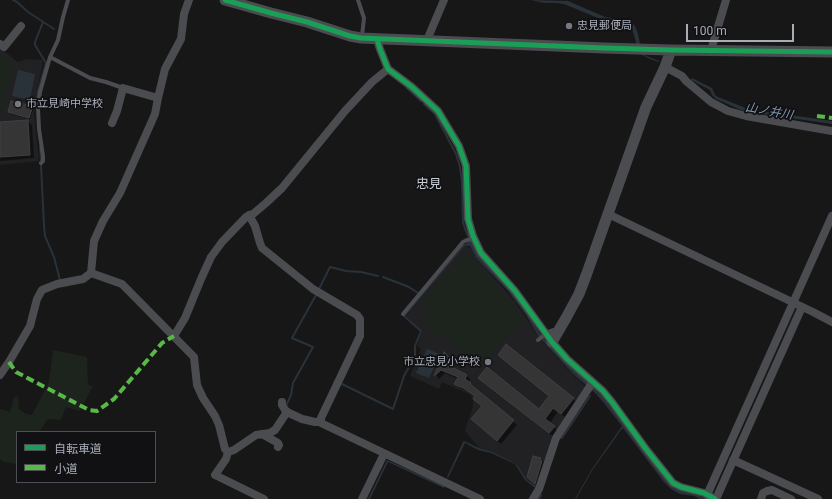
<!DOCTYPE html>
<html>
<head>
<meta charset="utf-8">
<style>
  body { margin:0 }
  #map { position:relative; width:832px; height:499px; overflow:hidden; background:#171717; font-family:Roboto,"Noto Sans JP",sans-serif }
  canvas { display:block }
  .legend { position:absolute; left:16px; top:431px; width:140px; height:52px; box-sizing:border-box; background:#111113; border:1px solid #4d4f55; margin:0; padding:5px 7px; list-style:none; font-size:12px; color:#a8adb8 }
  .legend li { display:flex; align-items:center; gap:8px; height:20px }
  .legend b { width:20px; border:1px solid #4d4f55 }
  .scale { position:absolute; left:686px; top:24px; width:108px; height:18px; box-sizing:border-box; border:2px solid #a8adb8; border-top:0; padding-left:5px; font-size:12px; line-height:14px; white-space:nowrap; color:#a8adb8; -webkit-text-stroke:3px #111113; paint-order:stroke }
</style>
</head>
<body>
<div id="map">
<canvas width="832" height="499"></canvas>
<ul class="legend">
<li><b style="height:5px;background:#1a9f57"></b>自転車道</li>
<li><b style="height:5px;background:#58b947"></b>小道</li>
</ul>
<div class="scale">100 m</div>
</div>
<script>
const context = document.querySelector('canvas').getContext('2d');
context.lineJoin = 'round';
function fill(path, color) {
  context.fillStyle = color;
  context.fill(path, 'evenodd');
}
function poly(rows) {
  const path = new Path2D();
  for (const r of rows) {
    path.moveTo(r[0], r[1]);
    for (let i = 2; i < r.length; i += 2) path.lineTo(r[i], r[i + 1]);
  }
  return path;
}
function trace(path, color, width, dash) {
  context.strokeStyle = color;
  context.lineWidth = width;
  context.lineCap = dash ? 'butt' : 'round';
  context.setLineDash(dash || []);
  context.stroke(path);
}
function drawText(font, color, halo, rows, align = 'center') {
  context.font = font + ' Roboto,"Noto Sans JP",sans-serif';
  context.lineWidth = 3.5;
  context.setLineDash([]);
  context.textBaseline = 'middle';
  context.strokeStyle = halo;
  context.fillStyle = color;
  for (const [text, x, y, turn = 0] of rows) {
    context.save();
    context.translate(x, y);
    context.rotate((+turn || 0) * Math.PI / 180);
    context.textAlign = isNaN(turn) ? turn : align;
    if (halo) context.strokeText(text, 0, 0);
    context.fillText(text, 0, 0);
    context.restore();
  }
}
fill(poly([
  [0,48,18,62,27,59,42,60,43,62,36,95,34,114,39,161,0,165],
  [467,246,470,248,476,258,512,298,523,313,538,337,573,375,585,386,552,437,536,486,527,480,516,463,493,452,479,448,466,432,465,430,473,406,473,401,471,395,442,382,439,389,410,376,421,349,417,346,422,331,406,316,463,247]
]), '#212123');
fill(poly([
  [0,55,14,65,0,112],
  [464,253,468,256,521,313,523,319,520,325,499,343,487,363,481,364,473,362,426,324,424,320,426,310,422,303,423,300],
  [53,350,87,357,88,385,93,386,80,411,66,407,61,420,48,419,39,432,17,432,17,464,4,462,0,459,0,409,10,412,14,397,18,396,19,409,26,414,32,415,49,382]
]), '#1d241e');
fill(poly([
  [531,0,568,1,605,17,629,21,635,26,638,34,642,54,659,61,659,62,650,59,639,53,632,28,623,24,611,22,605,19,598,18,564,4,557,3,544,3],
  [18,70,35,74,30,100,12,96],
  [692,78,712,88,715,95,718,97,748,109,832,121,832,124,763,114,741,110,716,99,712,95,710,90,691,80],
  [469,241,472,241,519,300,541,335,556,351,603,397,674,488,681,491,693,493,707,499,700,499,694,496,680,494,671,489,663,481,623,428,620,431,616,437,593,469,576,499,575,499,592,469,622,426,604,403,594,392,573,374,538,336,526,315,508,291,476,258,470,246,465,245],
  [427,349,440,354,429,378,416,373],
  [464,441,479,448,493,452,515,463,518,466,527,480,536,486,535,488,525,480,515,464,491,453,478,450,465,443,448,478,447,477,463,442],
  [387,460,445,486,444,488,388,462,370,499,368,499]
]), '#2a3239');
fill(poly([
  [32,107,34,108,30,119,11,114,9,112],
  [28,121,32,125,34,158,0,161,0,123],
  [445,353,454,363,451,367,466,375,470,379,469,383,517,425,501,444,477,423,483,407,476,397,468,392,460,388,456,384,458,379,445,373,439,379,436,375],
  [484,383,539,410,573,399,578,403,566,418,558,411,550,423,558,431,554,437],
  [541,459,544,462,538,486,531,480]
]), '#0007');
trace(poly([
  [13,0,17,2,28,12,54,29],
  [407,88,421,101],
  [424,104,435,114,456,154,460,167,462,182,463,222,465,229,470,240],
  [36,105,38,91,46,63,35,45,35,42,43,22],
  [40,147,41,160],
  [41,165,44,226,45,236,54,257,60,280],
  [383,277,409,287,418,293],
  [319,289,330,267,346,271,361,272,378,276],
  [342,384,393,409,404,376,415,356,415,346,421,331,404,316,463,246,468,244],
  [286,406,291,395,293,383,313,347,292,338,316,295],
  [562,438,590,396],
  [539,499,541,495]
]), '#2a3239', 2);
const building = poly([
  [11,101,33,106,29,118,8,112,11,101],
  [28,120,30,155,0,157,0,122,28,120],
  [506,344,574,398,561,414,553,408,545,419,555,426,549,433,478,378,487,367,539,409,549,396,498,355,506,344],
  [444,352,451,359,446,364,467,375,465,379,471,383,470,384,514,420,497,441,471,419,482,406,473,399,475,396,463,388,454,384,458,377,441,370,434,376,444,352],
  [533,456,541,458,540,460,542,461,535,484,527,477,533,456]
]);
fill(building, '#353536');
trace(building, '#3f4043', 1);
trace(poly([
  [358,0,364,18,362,36],
  [50,57,90,78,106,82,123,88],
  [41,163,43,161,43,156,39,129,38,108,40,92,50,57,58,40,63,17,68,0],
  [403,314,463,242,467,240,474,239],
  [538,340,548,332,553,330,558,332]
]), '#4b4c50', 4);
trace(poly([
  [377,39,380,49,388,69,412,87,438,111,459,146,466,166,468,219,473,236,481,253,515,291,552,342,567,359,603,391,612,402,646,449,673,483,681,487,704,493,715,499],
  [427,40,444,0],
  [0,44,4,47,21,26],
  [711,50,726,0],
  [665,67,682,76,686,81,711,102,728,111,746,116,832,131],
  [112,123,117,111,123,88,158,98],
  [608,214,813,312,832,322],
  [249,215,255,226,260,243,262,248,313,289,357,315,360,319,360,336,321,418,321,423,480,499],
  [91,273,122,284,194,357,197,385,203,398,215,416,219,425,225,449,228,452,226,459,215,475,264,499],
  [174,336,185,318,201,279,211,257,222,242,246,217,253,214,266,203,282,188,345,111,372,82,388,69],
  [0,375,9,362,30,326,37,299,42,290,57,284,83,279,91,273,94,241,103,221,120,193,155,114,158,98,165,69,181,39,184,14,189,0],
  [282,402,282,405,285,410,289,413,302,419,315,422,321,422],
  [262,434,278,443,279,445,278,447],
  [228,452,234,450,256,435,270,433,275,430,287,412],
  [733,460,818,499],
  [707,495,832,216],
  [362,499,384,454],
  [533,499,539,489,556,438,592,383],
  [716,499,802,307],
  [761,499,763,493,767,491,772,490,791,499]
]), '#4b4c50', 8);
trace(poly([
  [225,0,271,13,307,22,350,36,361,38,604,48,671,50,832,52],
  [552,342,566,318,579,294,587,273,646,107,665,67,671,50]
]), '#4b4c50', 11);
trace(poly([
  [817,116,832,118],
  [9,362,16,372,89,410,97,411,114,399,162,343,174,336]
]), '#58b947', 4, [8, 4]);
trace(poly([
  [225,0,271,13,307,22,350,36,361,38,604,48,671,50,832,52],
  [377,39,380,49,388,69,412,87,438,111,459,146,466,166,468,219,473,236,481,253,515,291,552,342,567,359,603,391,612,402,646,449,673,483,681,487,704,493,715,499]
]), '#1a9f57', 5);
for (const [x, y, r, color] of [
  [569,26,4,"#757880"],
  [18,104,4,"#757880"],
  [488,362,4,"#757880"]
]) {
  const dot = new Path2D();
  dot.arc(x, y, r, 0, 2 * Math.PI);
  context.fillStyle = color;
  context.fill(dot);
  trace(dot, '#111113', 1.5);
}
drawText('11px', '#a8adb8', '#111113', [
  ["忠見郵便局",577,26],
  ["市立見崎中学校",26,104],
  ["市立忠見小学校",480,362,"right"]
], 'left');
drawText('italic 12px', '#7f9bb3', '#111113', [
  ["山ノ井川",769,112,10]
]);
drawText('13px', '#c9ccd4', '#111113', [
  ["忠見",429,185]
]);
</script>
</body>
</html>
